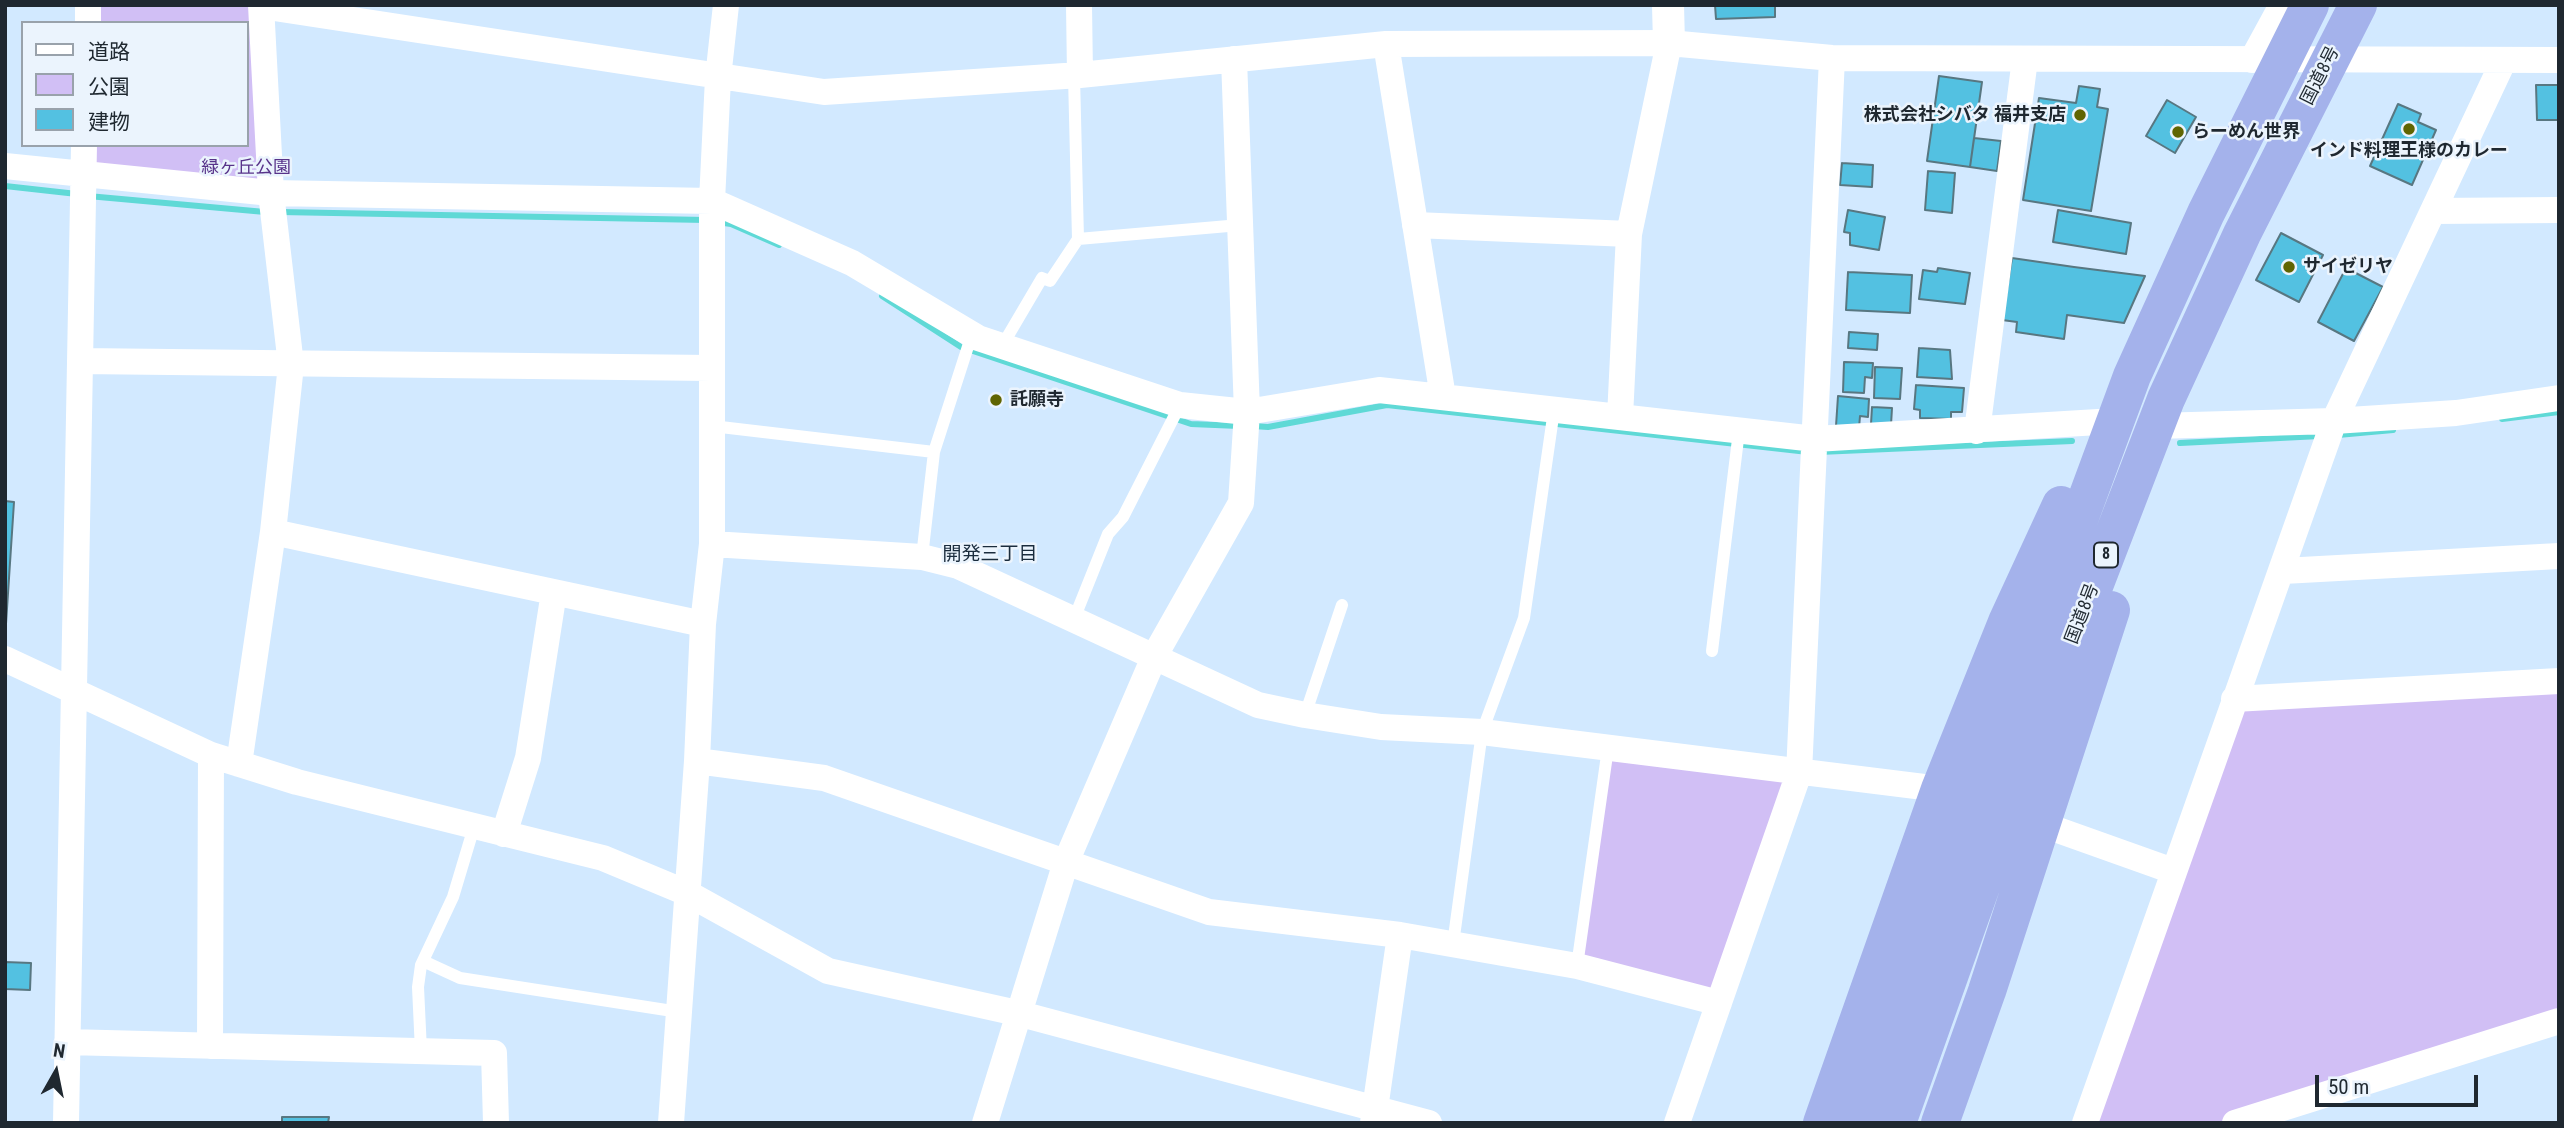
<!DOCTYPE html>
<html>
<head>
<meta charset="utf-8">
<style>
  body { margin:0 }
  #map { position:relative; width:2564px; height:1128px; overflow:hidden; background:#d2e9ff; font-family:"Roboto Condensed","Noto Sans JP",sans-serif }
  canvas { display:block }
  .frame { position:absolute; inset:0; border:7px solid #1f2830; pointer-events:none }
  .legend { position:absolute; left:21px; top:21px; width:228px; height:126px; box-sizing:border-box; background:#ebf4fd; border:2px solid #99a2ab; margin:0; padding:9px 12px; list-style:none; font-size:21px; color:#1f2830 }
  .legend li { display:flex; align-items:center; gap:14px; height:35px }
  .legend b { width:35px; border:2px solid #99a2ab }
  .north { position:absolute; left:21px; top:1037px; width:70px; height:70px; -webkit-text-stroke:5px #ebf4fd; paint-order:stroke; rotate:9deg; font-size:19px; font-weight:700; line-height:28px; text-align:center; color:#1f2830 }
  .north::after { content:''; display:block; margin:auto; width:24px; height:32px; background:#1f2830; clip-path:polygon(50% 0,100% 100%,50% 72%,0 100%) }
  .scale { position:absolute; left:2315px; top:1075px; width:163px; height:32px; box-sizing:border-box; border:4px solid #1f2830; border-top:0; padding-left:9px; font-size:21px; line-height:24px; white-space:nowrap; color:#1f2830; -webkit-text-stroke:5px #ebf4fd; paint-order:stroke }
</style>
</head>
<body>
<div id="map">
<canvas width="2564" height="1128"></canvas>
<div class="frame"></div>
<ul class="legend">
<li><b style="height:9px;background:#fff"></b>道路</li>
<li><b style="height:19px;background:#d1bff5"></b>公園</li>
<li><b style="height:19px;background:#53c1e1"></b>建物</li>
</ul>
<div class="north">N</div>
<div class="scale">50 m</div>
</div>
<script>
const context = document.querySelector('canvas').getContext('2d');
context.lineJoin = 'round';
function fill(path, color) {
  context.fillStyle = color;
  context.fill(path, 'evenodd');
}
function poly(rows) {
  const path = new Path2D();
  for (const r of rows) {
    path.moveTo(r[0], r[1]);
    for (let i = 2; i < r.length; i += 2) path.lineTo(r[i], r[i + 1]);
  }
  return path;
}
function trace(path, color, width, dash) {
  context.strokeStyle = color;
  context.lineWidth = width;
  context.lineCap = dash ? 'butt' : 'round';
  context.setLineDash(dash || []);
  context.stroke(path);
}
function drawText(font, color, halo, rows, align = 'center') {
  context.font = font + ' "Roboto Condensed","Noto Sans JP",sans-serif';
  context.lineWidth = 5;
  context.setLineDash([]);
  context.textBaseline = 'middle';
  context.strokeStyle = halo;
  context.fillStyle = color;
  for (const [text, x, y, turn = 0] of rows) {
    context.save();
    context.translate(x, y);
    context.rotate((+turn || 0) * Math.PI / 180);
    context.textAlign = isNaN(turn) ? turn : align;
    if (halo) context.strokeText(text, 0, 0);
    context.fillText(text, 0, 0);
    context.restore();
  }
}
fill(poly([
  [88,5,256,5,271,193,84,174,84,145,247,145,247,23,88,23],
  [2558,681,2559,1021,2235,1123,2085,1123,2234,699],
  [1612,749,1791,772,1719,1003,1577,966]
]), '#d1bff5');
trace(poly([
  [5,186,77,194],
  [88,196,265,212],
  [280,212,706,220],
  [717,222,731,224,779,245],
  [882,296,961,347,1191,424,1239,426],
  [2502,419,2559,412],
  [1253,426,1268,427,1387,405,1808,452],
  [2338,435,2393,430],
  [2180,443,2320,436],
  [1819,452,2072,441]
]), '#5fd9d6', 6);
const building = poly([
  [1715,5,1775,5,1775,17,1716,19,1715,5],
  [1939,76,1982,82,1970,167,1927,161,1939,76],
  [2536,85,2559,85,2559,120,2537,120,2536,85],
  [2079,86,2100,89,2097,107,2108,109,2091,211,2023,200,2039,98,2076,103,2079,86],
  [2167,100,2196,117,2175,153,2146,136,2167,100],
  [2398,104,2421,114,2418,122,2436,130,2412,185,2370,166,2398,104],
  [1974,138,2001,141,1997,171,1970,167,1974,138],
  [1842,163,1873,165,1872,187,1840,185,1842,163],
  [1928,171,1955,173,1952,213,1925,210,1928,171],
  [1848,210,1885,217,1879,250,1850,245,1850,233,1844,232,1848,210],
  [2058,210,2131,223,2126,254,2053,242,2058,210],
  [2281,233,2323,255,2299,302,2256,280,2281,233],
  [2012,258,2074,267,2145,276,2124,323,2067,315,2064,339,2016,332,2017,322,2002,320,2012,258],
  [1938,268,1970,273,1965,304,1919,299,1923,270,1937,272,1938,268],
  [2346,268,2383,287,2354,341,2318,322,2346,268],
  [1848,272,1912,275,1910,313,1846,310,1848,272],
  [1849,332,1878,334,1877,350,1848,348,1849,332],
  [1919,348,1950,350,1952,379,1917,377,1919,348],
  [1844,362,1873,363,1872,378,1865,377,1864,393,1843,392,1844,362],
  [1875,367,1902,368,1900,399,1874,398,1875,367],
  [1916,385,1964,388,1962,412,1951,412,1951,419,1920,418,1920,410,1914,409,1916,385],
  [1838,396,1869,399,1868,417,1860,416,1859,428,1836,426,1838,396],
  [1872,407,1892,408,1891,425,1871,424,1872,407],
  [5,501,14,502,5,639,5,501],
  [5,962,31,963,30,990,5,989,5,962],
  [282,1117,329,1117,328,1123,282,1123,282,1117]
]);
fill(building, '#53c1e1');
trace(building, '#587781', 2);
trace(poly([
  [1078,239,1240,225],
  [1002,346,1042,278,1050,281,1078,239,1074,76],
  [712,426,934,452],
  [922,557,934,452,972,334],
  [1074,619,1108,534,1123,517,1180,405],
  [1712,651,1739,431],
  [1305,715,1342,605],
  [1453,944,1482,732,1524,618,1554,410],
  [423,961,460,978,679,1012],
  [1577,966,1608,748],
  [421,1051,418,987,421,965,453,897,474,827]
]), '#fff', 12);
trace(poly([
  [1079,5,1080,75],
  [261,6,824,92,1080,75,1386,44,1669,43,1832,58,2559,60],
  [88,23,88,5],
  [1386,44,1443,397],
  [2252,60,2282,5],
  [5,166,271,193,712,201,852,263,978,338,1180,405,1247,412,1379,390,1815,439,2115,421],
  [2433,211,2559,210],
  [1415,225,1629,234],
  [80,361,711,368],
  [1620,417,1629,234,1669,43],
  [2156,426,2334,421,2456,413,2559,398],
  [1977,431,2025,59],
  [273,532,703,624],
  [712,544,922,557,958,566,1258,705,1305,715,1381,727,1482,732,1940,789],
  [2283,571,2559,556],
  [5,659,211,755,297,782,603,858,687,893,828,971,1017,1013,1429,1123],
  [2234,699,2559,681],
  [697,761,824,778,1209,912,1400,935,1577,966,1719,1003],
  [239,764,273,532,291,365,271,193,261,5],
  [2041,824,2173,871],
  [504,834,528,758,554,592],
  [67,1042,494,1053,496,1123],
  [210,1046,211,755],
  [66,1123,84,145],
  [671,1123,697,761,703,624,712,544,712,201,718,78,726,5],
  [985,1123,1066,862,1155,655,1241,503,1247,412,1234,59],
  [1373,1123,1400,935],
  [1677,1123,1799,773,1832,58],
  [2085,1123,2334,421,2503,62],
  [2235,1123,2559,1021]
]), '#fff', 26);
trace(poly([
  [1668,5,1669,43]
]), '#fff', 32);
trace(poly([
  [1822,1123,1940,789,2007,622,2061,505],
  [1860,1123,1937,904,2132,376,2206,213,2310,5],
  [1897,1123,2011,802,2166,399,2242,234,2358,5],
  [1940,1123,1987,991,2111,610]
]), '#a4b2eb', 38);
for (const [x, y, r, color] of [
  [2080,115,7,"#606501"],
  [2409,129,7,"#606501"],
  [2178,132,7,"#606501"],
  [2289,267,7,"#606501"],
  [996,400,7,"#606501"]
]) {
  const dot = new Path2D();
  dot.arc(x, y, r, 0, 2 * Math.PI);
  context.fillStyle = color;
  context.fill(dot);
  trace(dot, '#ebf4fd', 2.5);
}
for (const [x, y, w] of [
  [2106,555,24]
]) {
  const box = new Path2D();
  box.roundRect(x - w / 2, y - 12.5, w, 25, 5);
  context.fillStyle = '#ebf4fd';
  context.fill(box);
  trace(box, '#1f2830', 2);
}
drawText('bold 16px', '#1f2830', null, [
  ["8",2106,555]
]);
drawText('18px', '#1f2830', '#ebf4fd', [
  ["国道8号",2321,76,-63],
  ["国道8号",2083,614,-69]
]);
drawText('bold 18px', '#1f2830', '#ebf4fd', [
  ["株式会社シバタ 福井支店",2066,115,"right"],
  ["らーめん世界",2192,132],
  ["インド料理王様のカレー",2409,151,"center"],
  ["サイゼリヤ",2303,267],
  ["託願寺",1010,400]
], 'left');
drawText('18px', '#58338a', '#ebf4fd', [
  ["緑ヶ丘公園",246,168]
]);
drawText('19px', '#1a2c3d', '#ebf4fd', [
  ["開発三丁目",990,555]
]);
</script>
</body>
</html>
